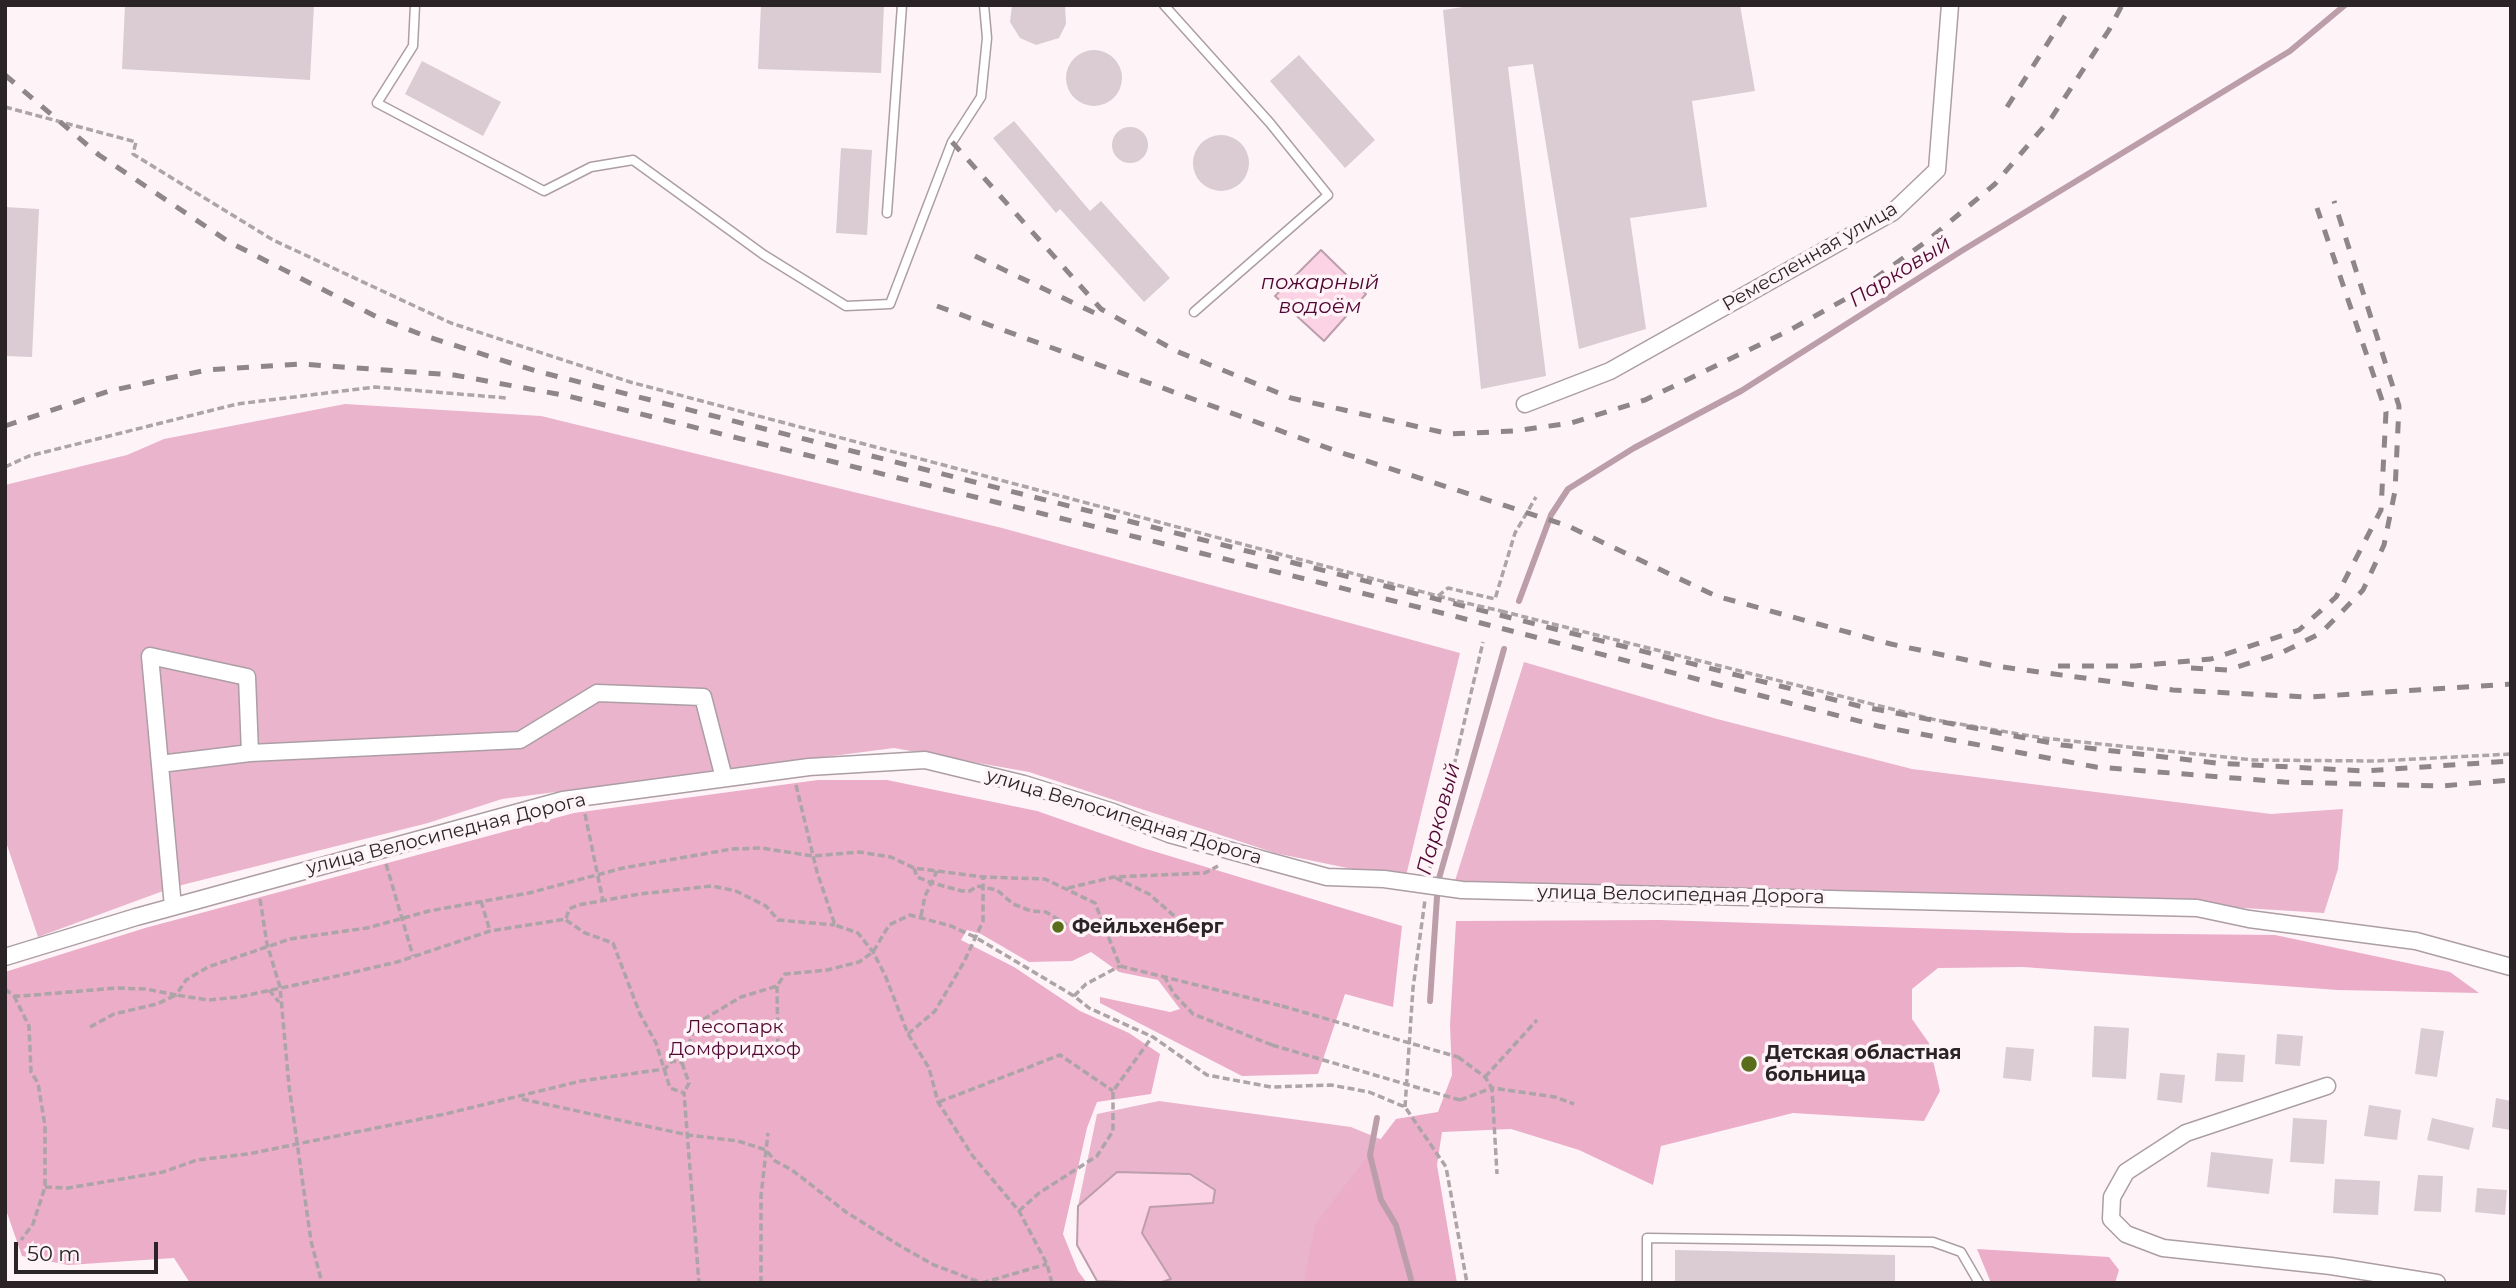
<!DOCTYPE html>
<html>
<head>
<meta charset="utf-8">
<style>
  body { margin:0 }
  #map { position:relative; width:2516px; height:1288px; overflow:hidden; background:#fef4f8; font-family:Montserrat,sans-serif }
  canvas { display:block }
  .frame { position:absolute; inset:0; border:7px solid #2a2427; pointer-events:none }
  .scale { position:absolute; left:14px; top:1242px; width:144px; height:32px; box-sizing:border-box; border:4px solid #2a2427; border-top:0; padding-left:9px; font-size:21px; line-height:24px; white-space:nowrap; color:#2a2427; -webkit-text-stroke:5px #fef4f8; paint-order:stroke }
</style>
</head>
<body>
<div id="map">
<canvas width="2516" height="1288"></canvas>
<div class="frame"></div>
<div class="scale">50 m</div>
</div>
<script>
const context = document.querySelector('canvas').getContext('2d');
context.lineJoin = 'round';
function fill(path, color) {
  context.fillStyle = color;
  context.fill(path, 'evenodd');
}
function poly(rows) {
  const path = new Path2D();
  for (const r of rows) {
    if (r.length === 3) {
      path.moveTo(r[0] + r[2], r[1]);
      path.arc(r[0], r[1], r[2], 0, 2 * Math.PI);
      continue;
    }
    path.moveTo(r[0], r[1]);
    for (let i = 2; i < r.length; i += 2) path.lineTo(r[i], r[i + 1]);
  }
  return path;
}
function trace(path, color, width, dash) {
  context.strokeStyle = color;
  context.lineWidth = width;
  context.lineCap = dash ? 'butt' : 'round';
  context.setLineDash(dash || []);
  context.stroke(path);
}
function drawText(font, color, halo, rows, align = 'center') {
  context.font = font + ' Montserrat,sans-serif';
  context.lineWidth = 7;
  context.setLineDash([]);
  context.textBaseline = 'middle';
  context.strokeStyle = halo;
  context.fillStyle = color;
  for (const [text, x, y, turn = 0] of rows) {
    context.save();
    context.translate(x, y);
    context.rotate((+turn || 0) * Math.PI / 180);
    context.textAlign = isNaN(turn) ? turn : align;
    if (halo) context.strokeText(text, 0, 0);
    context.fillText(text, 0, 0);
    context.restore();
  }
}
fill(poly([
  [345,404,541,416,1002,528,1460,653,1405,880,1275,853,1029,772,894,748,502,799,428,823,174,887,38,937,5,839,5,485,127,455,164,439],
  [1524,662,1717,719,1912,769,2271,814,2343,809,2338,869,2324,913,2099,899,1963,900,1791,890,1453,887],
  [1159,1101,1351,1127,1414,1153,1434,1283,1159,1283,1170,1278,1141,1233,1150,1207,1213,1203,1117,1172,1078,1206,1097,1114]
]), '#eab4cc');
fill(poly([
  [818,780,887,780,1037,811,1143,848,1402,926,1393,1007,1345,994,1318,1074,1242,1076,1100,1003,1100,997,1170,1012,1180,1009,1158,980,1119,972,1091,952,1072,961,1029,962,981,934,967,930,961,940,1014,967,1080,1011,1129,1033,1160,1054,1151,1094,1097,1102,1087,1128,1063,1234,1078,1271,1087,1283,190,1283,174,1258,68,1265,22,1256,5,1207,5,972,145,928,574,813],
  [1660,920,2073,933,2275,935,2450,972,2479,993,2338,990,2023,967,1938,968,1912,989,1912,1019,1929,1043,1940,1091,1924,1121,1793,1113,1661,1146,1653,1185,1579,1150,1511,1129,1442,1132,1437,1165,1457,1283,1304,1283,1315,1225,1396,1119,1438,1112,1452,1075,1450,1025,1456,921],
  [1977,1249,2109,1257,2119,1270,2115,1283,1991,1283]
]), '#ebadc8');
const water = poly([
  [1321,250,1366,294,1324,341,1275,296,1321,250],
  [1117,1172,1190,1174,1215,1190,1213,1203,1150,1207,1142,1233,1171,1279,1159,1283,1097,1281,1077,1245,1078,1206,1117,1172]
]);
fill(water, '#fbd3e4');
trace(water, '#bc9eab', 2);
trace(poly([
  [1519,601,1551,515,1568,489,1634,448,1741,391,1963,250,2290,51,2345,5],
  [1430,1001,1438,882,1504,649],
  [1377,1118,1370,1155,1381,1200,1396,1225,1412,1283]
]), '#bc9eab', 6);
fill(poly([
  [125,5,314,5,310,80,122,69],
  [761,5,884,5,881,73,758,69],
  [1012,5,1065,5,1066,24,1059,38,1036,45,1020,38,1010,22],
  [1476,5,1740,5,1755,91,1692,101,1707,207,1630,218,1646,329,1579,349,1533,64,1508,67,1546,376,1481,389,1443,10],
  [1094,78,28],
  [1299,55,1375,140,1345,168,1270,81],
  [422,61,501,102,483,136,405,94],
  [1014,121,1090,211,1101,201,1170,278,1144,302,1060,209,1056,213,993,138],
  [1130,145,18],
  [1221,163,28],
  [841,148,872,150,867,235,836,233],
  [5,207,39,209,32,357,5,356],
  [2094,1026,2129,1028,2126,1079,2092,1077],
  [2421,1028,2444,1031,2437,1077,2415,1074],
  [2277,1034,2303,1036,2300,1066,2275,1064],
  [2006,1047,2034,1049,2031,1081,2003,1078],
  [2217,1053,2245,1055,2243,1082,2215,1081],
  [2160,1073,2185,1075,2182,1103,2157,1100],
  [2496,1098,2511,1101,2511,1130,2492,1127],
  [2369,1105,2401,1110,2397,1140,2364,1136],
  [2293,1118,2327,1120,2324,1164,2290,1162],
  [2432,1118,2474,1128,2469,1150,2427,1140],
  [2211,1152,2273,1159,2269,1194,2207,1187],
  [2418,1175,2443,1176,2441,1212,2414,1211],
  [2335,1179,2380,1181,2378,1215,2333,1213],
  [2477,1188,2507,1190,2505,1215,2475,1212],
  [1675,1250,1895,1255,1895,1283,1675,1283]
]), '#dbcbd2');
const service = poly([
  [415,5,413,46,377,103,544,191,591,167,633,160,764,255,846,306,890,304,952,142,981,97,987,38,984,5],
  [1164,5,1270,123,1328,195,1194,312],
  [887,213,902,5],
  [1647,1283,1647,1238,1933,1242,1961,1252,1979,1283]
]);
const minor = poly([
  [1525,404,1610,371,1893,212,1937,170,1950,5],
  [160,764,250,753],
  [173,907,150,656,247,677,250,753,520,740,597,693,703,697,724,778],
  [5,957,136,917,563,800,809,767,925,760,1024,784,1113,812,1169,834,1327,877,1384,879,1462,890,2197,908,2249,919,2416,941,2511,967],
  [2327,1086,2186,1133,2126,1172,2112,1197,2111,1219,2126,1234,2163,1248,2331,1266,2437,1283]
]);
trace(service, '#ac9ea4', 11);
trace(minor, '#ac9ea4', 19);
trace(poly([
  [5,107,136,142,133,154,273,240,451,323,630,382,1457,601],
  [5,467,29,456,237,404,375,387,507,398],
  [1438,596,1448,588,1495,599,1515,533,1536,497],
  [1501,611,1936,720,2043,738,2254,760,2377,761,2511,754],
  [796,785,817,872,835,925,858,933,873,952,885,975,908,1034,929,1068,938,1102,972,1155,1019,1211,1047,1264,1052,1283],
  [585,814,603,901],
  [386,864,413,956],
  [914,868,917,877,932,883,962,891,970,891,977,886,997,890,1013,904,1031,911,1046,912,1067,925],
  [1430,868,1483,642],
  [1116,878,1149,894,1179,920],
  [1068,888,1114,877,1205,873,1218,866],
  [260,899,267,944,280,987,289,1086,311,1241,322,1283],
  [481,901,490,931],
  [921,916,925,896,937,871],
  [566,920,585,933,613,943,640,1014,656,1043,670,1088,684,1093,699,1283],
  [1164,976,1174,994,1193,1014,1272,1045],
  [777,986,778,1053],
  [5,989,14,996,22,996,117,988,146,989,176,995,186,980,208,967,290,939,367,928,429,911,529,893,623,868,732,849,761,848,813,856,859,852,891,857,914,868,983,877,1045,879,1095,903,1120,966,1282,1006],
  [269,990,279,1002],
  [14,996,29,1026,31,1072,38,1083,45,1126,45,1187,33,1224,21,1240],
  [1074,996,1086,984,1120,966],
  [90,1027,114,1014,157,1004,176,995,208,1000,239,997,337,976,397,962,490,931,566,919,569,909,578,905,640,894,712,886,736,891,766,906,778,920,835,925],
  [908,1034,935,1011,964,962,983,921,983,877],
  [1458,1057,1485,1077,1492,1088,1555,1097,1574,1104],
  [682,1063,689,1083,684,1093],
  [1485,1077,1537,1020],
  [522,1099,688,1135,738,1141,766,1150,775,1161,792,1170,846,1212,902,1247,934,1265,982,1283],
  [1460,1100,1492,1088,1497,1174],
  [939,1102,1060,1055,1113,1091],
  [1405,1107,1413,988,1425,900],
  [45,1187,68,1188,163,1172,197,1160,248,1154,445,1114,581,1081,665,1069,672,1061,682,1063,696,1024,714,1013,741,997,777,986,785,974,827,970,859,962,873,952,889,925,910,915,951,926,975,937,1074,996,1089,1008,1153,1037,1207,1075,1271,1087,1331,1085,1369,1092,1405,1107,1446,1167,1467,1283],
  [1019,1211,1039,1193,1097,1156,1113,1131,1113,1091,1152,1037],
  [761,1283,761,1196,768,1133],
  [982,1283,1047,1264]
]), '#aca4a7', 3.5, [7, 3.5]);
trace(service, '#fff', 8);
trace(minor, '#fff', 16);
trace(poly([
  [5,75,99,155,229,242,377,317,425,336,536,371,1859,706,2062,745,2216,763,2364,771,2511,761],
  [2007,107,2072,5],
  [952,142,1101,309,1176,351,1291,398,1450,434,1514,431,1571,423,1645,400,1790,330,1849,297,1927,241,1995,184,2052,117,2109,30,2122,5],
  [975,256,1103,317],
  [937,306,1336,451,1568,526,1716,596,1891,644,1995,666,2173,690,2308,697,2511,684],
  [5,426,109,391,207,370,301,364,454,375,568,396,762,444,1450,615,1878,726,2096,767,2284,782,2441,786,2511,780],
  [2058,666,2135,666,2211,659,2299,630,2336,597,2381,510,2386,412,2317,208],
  [2191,668,2228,670,2281,653,2321,633,2363,590,2384,545,2395,491,2399,406,2334,201]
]), '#8e8689', 5, [12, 12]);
trace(poly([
  [1457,601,1501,611],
  [1282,1006,1458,1057],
  [1272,1045,1460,1100]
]), '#aca4a7', 3.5, [7, 3.5]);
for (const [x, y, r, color] of [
  [1058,927,7,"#5a6d1b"],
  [1749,1064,9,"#5a6d1b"]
]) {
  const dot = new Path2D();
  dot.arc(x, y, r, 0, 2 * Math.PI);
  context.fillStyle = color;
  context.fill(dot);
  trace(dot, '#fef4f8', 2.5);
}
drawText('19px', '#2a2427', '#fef4f8', [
  ["Ремесленная улица",1810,257,-30],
  ["улица Велосипедная Дорога",1124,817,17],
  ["улица Велосипедная Дорога",446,834,-14],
  ["улица Велосипедная Дорога",1681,895,1]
]);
drawText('bold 19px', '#2a2427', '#fef4f8', [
  ["Фейльхенберг",1072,927],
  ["Детская областная",1765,1053],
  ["больница",1765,1075]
], 'left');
drawText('19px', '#510833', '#fef4f8', [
  ["Лесопарк",735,1027],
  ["Домфридхоф",735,1049]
]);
drawText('italic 21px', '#510733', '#fef4f8', [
  ["Парковый",1900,272,-32],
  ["пожарный",1320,283],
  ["водоём",1320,307],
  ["Парковый",1439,819,-75]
]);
</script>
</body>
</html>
